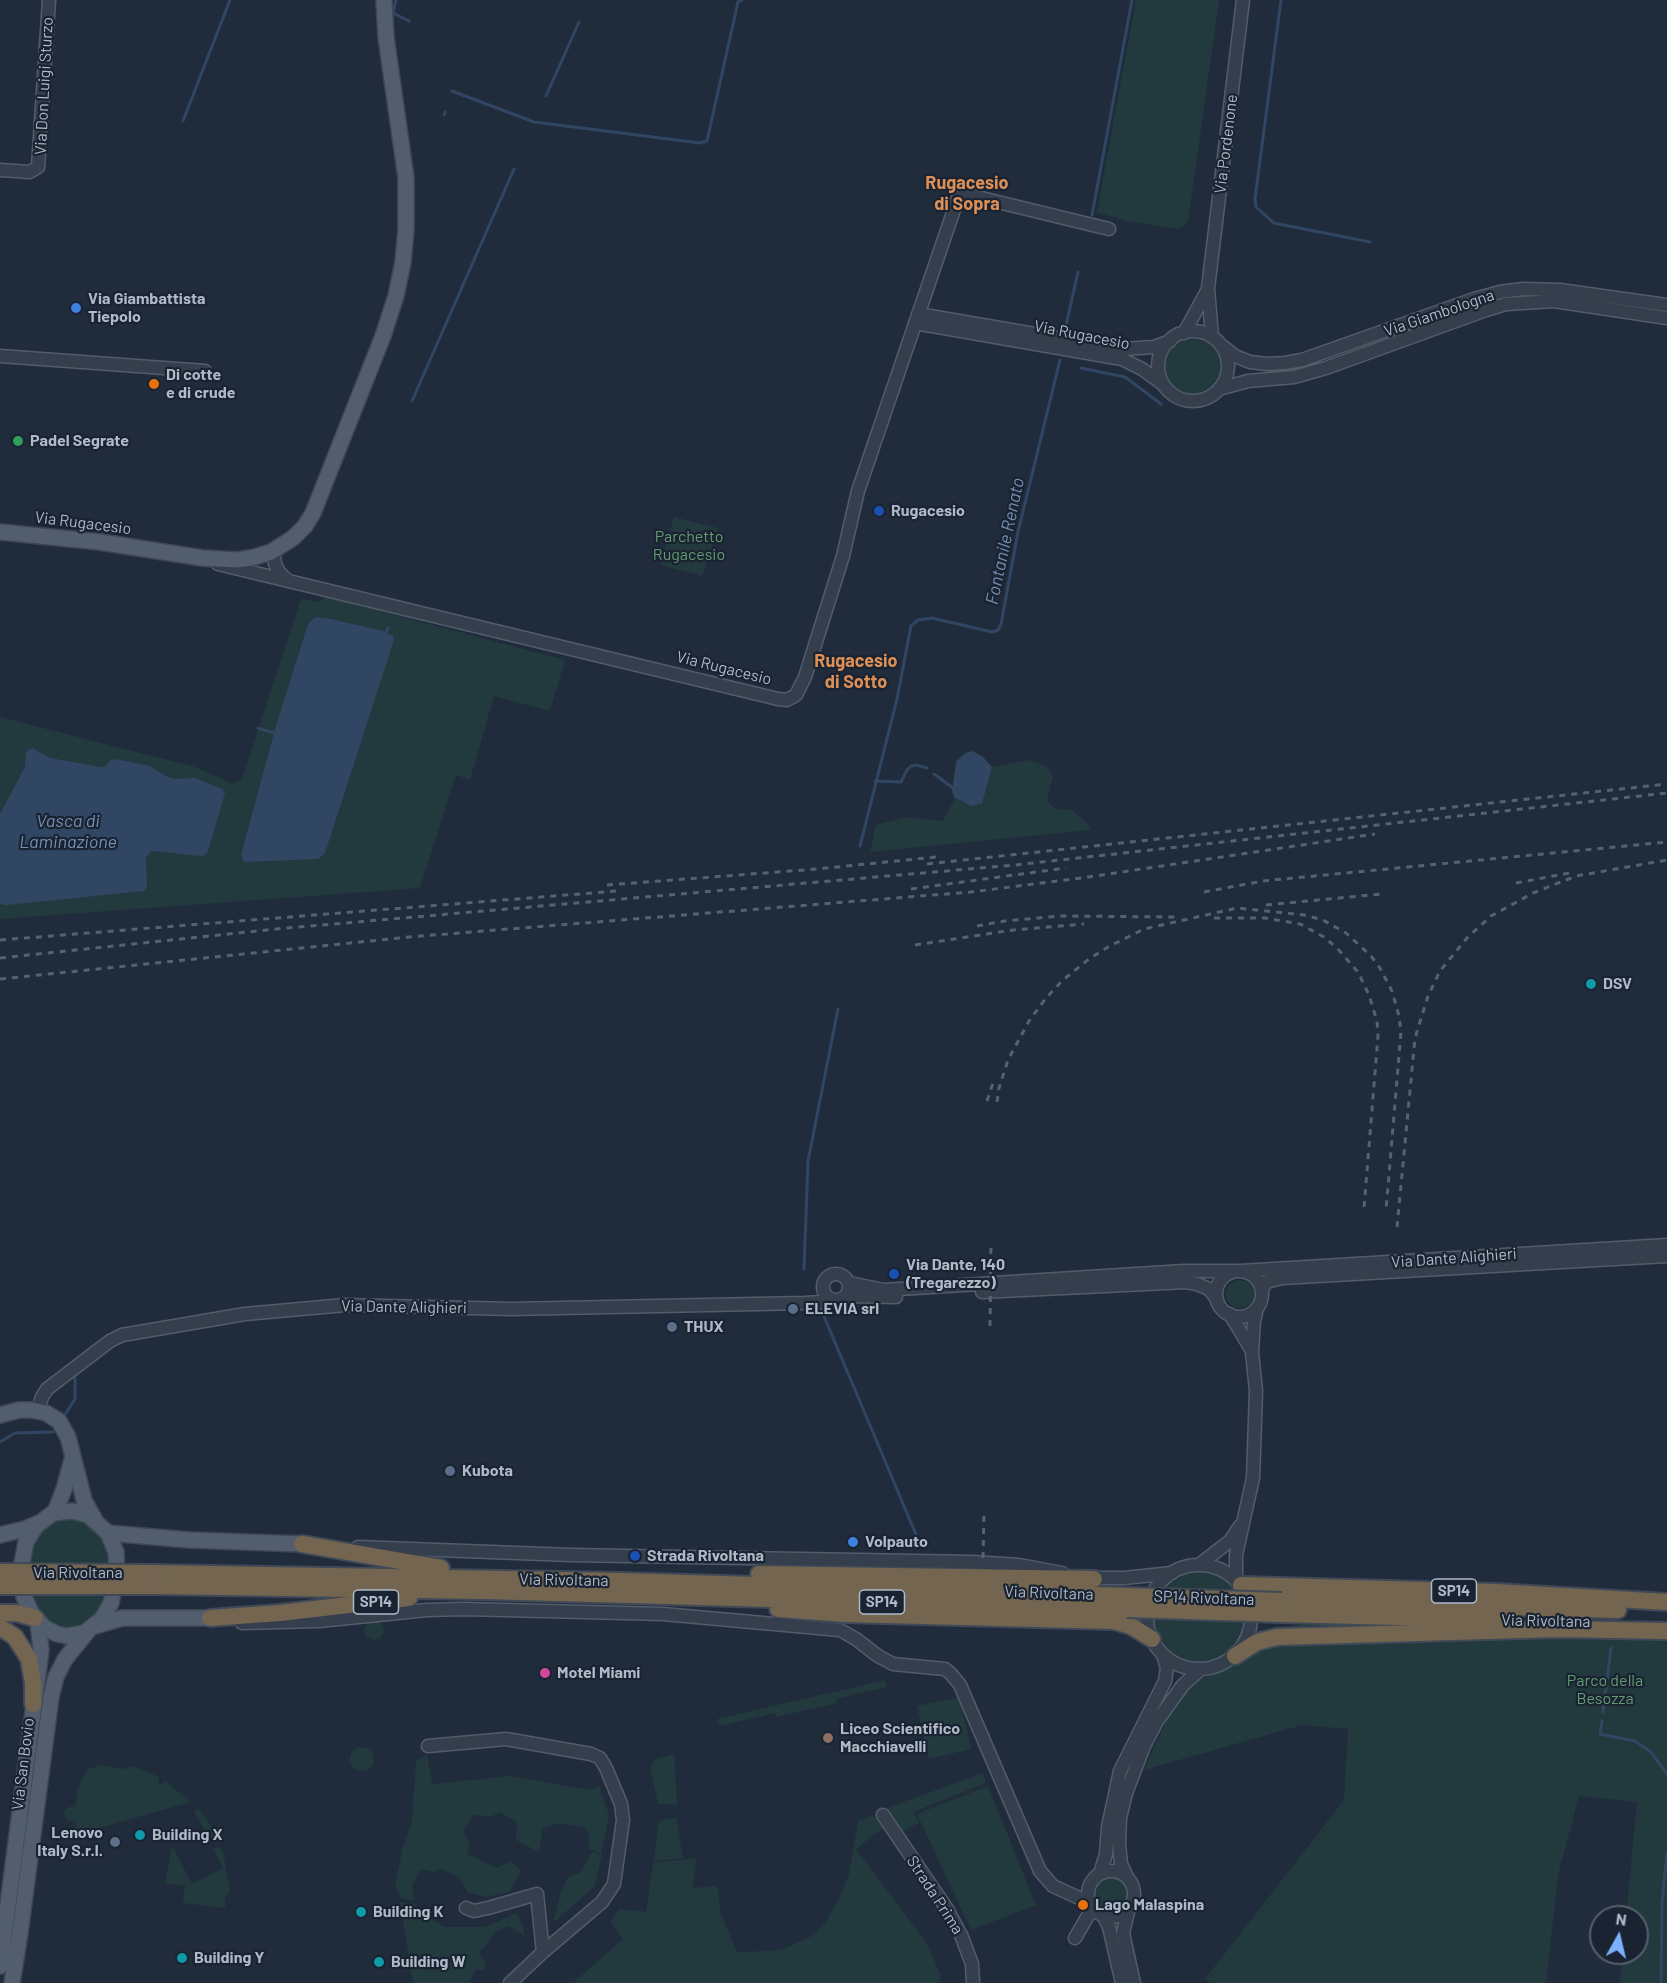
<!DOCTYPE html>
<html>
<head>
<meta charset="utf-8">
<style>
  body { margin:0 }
  #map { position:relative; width:1667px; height:1983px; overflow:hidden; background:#202c3c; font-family:Barlow,sans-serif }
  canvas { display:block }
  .north { position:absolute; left:1589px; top:1905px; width:60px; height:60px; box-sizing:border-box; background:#192331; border:2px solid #555f6d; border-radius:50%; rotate:8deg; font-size:16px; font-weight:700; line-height:24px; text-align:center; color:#afb9c8 }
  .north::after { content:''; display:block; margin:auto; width:21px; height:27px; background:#7db0ff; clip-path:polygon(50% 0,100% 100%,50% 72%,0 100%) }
</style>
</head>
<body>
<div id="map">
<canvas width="1667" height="1983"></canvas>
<div class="north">N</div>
</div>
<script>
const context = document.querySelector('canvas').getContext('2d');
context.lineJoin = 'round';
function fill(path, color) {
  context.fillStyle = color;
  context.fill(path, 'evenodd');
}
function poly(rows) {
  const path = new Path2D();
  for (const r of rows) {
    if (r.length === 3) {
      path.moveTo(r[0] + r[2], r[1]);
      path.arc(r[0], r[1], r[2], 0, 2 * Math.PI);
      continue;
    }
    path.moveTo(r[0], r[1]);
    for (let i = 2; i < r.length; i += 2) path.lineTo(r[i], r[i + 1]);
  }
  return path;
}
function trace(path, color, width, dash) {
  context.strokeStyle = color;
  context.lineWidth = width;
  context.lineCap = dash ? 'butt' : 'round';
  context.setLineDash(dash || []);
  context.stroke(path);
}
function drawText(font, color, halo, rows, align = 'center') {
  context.font = font + ' Barlow,sans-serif';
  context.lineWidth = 4.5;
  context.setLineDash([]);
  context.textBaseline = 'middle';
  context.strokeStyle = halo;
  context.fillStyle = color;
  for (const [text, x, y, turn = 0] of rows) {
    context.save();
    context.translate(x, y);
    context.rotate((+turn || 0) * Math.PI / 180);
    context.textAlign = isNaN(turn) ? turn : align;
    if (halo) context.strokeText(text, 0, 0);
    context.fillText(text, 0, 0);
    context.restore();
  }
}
fill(poly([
  [1136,0,1219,0,1188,222,1179,229,1125,221,1097,212],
  [1193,367,28],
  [674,517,718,528,702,576,661,565],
  [327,597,565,660,550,711,494,696,470,780,456,775,420,888,0,919,0,717,195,767,233,784,242,779,301,599,317,602],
  [1029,760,1048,767,1053,776,1047,801,1056,809,1072,810,1088,824,1090,830,870,852,876,825,906,817,943,821,955,798,962,802,978,806,982,804,992,767],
  [1240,1294,14],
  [71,1518,84,1522,101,1537,110,1558,108,1584,104,1601,96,1615,81,1627,67,1628,49,1621,38,1610,31,1596,28,1569,32,1548,41,1531,56,1520],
  [1200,1617,45],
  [374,1630,10],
  [1324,1621,1667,1629,1667,1983,1620,1983,1623,1953,1637,1953,1637,1917,1626,1917,1637,1802,1579,1796,1558,1875,1546,1983,1211,1983,1205,1979,1344,1800,1348,1729,1302,1725,1144,1770,1170,1712,1182,1694,1197,1681,1231,1666,1279,1631,1303,1623],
  [885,1680,887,1687,836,1699,837,1703,776,1717,775,1713,719,1726,717,1719],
  [960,1697,971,1749,929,1759,917,1706],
  [362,1759,12],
  [674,1754,677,1805,658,1804,650,1768,655,1759],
  [427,1755,432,1784,510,1776,591,1790,599,1786,609,1815,601,1854,588,1848,590,1835,583,1827,559,1823,543,1828,539,1852,516,1840,517,1822,499,1812,491,1817,473,1815,463,1832,469,1842,468,1854,497,1868,511,1861,521,1871,509,1892,485,1897,467,1892,460,1878,442,1869,434,1872,421,1869,412,1886,414,1901,400,1898,395,1885,403,1848,412,1820,416,1761],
  [101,1765,124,1769,133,1766,159,1777,158,1783,162,1784,165,1781,191,1802,71,1836,70,1832,76,1826,75,1821,67,1821,64,1812,68,1807,75,1807,78,1788,88,1769],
  [983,1773,986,1783,913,1812,919,1822,903,1832,887,1808],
  [988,1786,1036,1905,971,1930,917,1814],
  [198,1808,212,1827,218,1838,209,1839,194,1811],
  [873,1815,883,1828,856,1849,926,1942,940,1973,940,1980,938,1983,573,1983,623,1939,610,1921,620,1909,646,1912,653,1863,697,1858,692,1888,717,1886,721,1914,737,1952,772,1951,786,1948,810,1937,826,1922,841,1894,849,1874,858,1821],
  [676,1817,683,1858,654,1861,659,1821],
  [172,1845,192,1884,223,1868,213,1849,219,1846,223,1852,230,1891,225,1898,225,1908,183,1903,185,1886,165,1883],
  [592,1852,602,1855,595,1886,553,1923,561,1891,568,1877,581,1872],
  [1111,1894,17],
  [400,1902,415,1904,424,1914,444,1927,485,1927,517,1913,523,1927,524,1936,509,1926,497,1931,479,1953,486,1963,483,1971,476,1969,469,1983,413,1983]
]), '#223a3d');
fill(poly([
  [316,617,331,619,383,631,394,637,393,643,325,853,318,859,244,862,241,855,276,726,308,624],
  [32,748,50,758,101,767,104,767,111,760,115,759,141,764,149,766,168,777,175,779,195,778,222,789,225,793,208,851,205,855,199,856,154,851,150,852,146,858,147,886,144,891,7,905,0,904,0,814,25,767,26,752],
  [972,751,982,756,992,767,982,804,972,806,955,798,952,792,956,762,965,753]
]), '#314663');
trace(poly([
  [396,0,393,13,409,21],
  [1281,0,1255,199,1256,207,1274,223,1370,242],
  [452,91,534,122,700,143,707,141,738,2,742,0],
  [546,96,579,22],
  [444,115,445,112],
  [183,121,230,0],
  [1092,215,1132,0],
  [1065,330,1078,272],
  [1081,368,1125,377,1161,404],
  [412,401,514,169],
  [386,632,388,628],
  [258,728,274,733],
  [934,774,953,788],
  [875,781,901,782,907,770,911,766,916,765,927,768],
  [860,846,897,699,911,626,918,620,932,618,992,632,998,630,1001,624,1018,532,1060,360],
  [804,1269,808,1161,838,1009],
  [823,1314,917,1537],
  [64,1416,75,1399,75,1378],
  [0,1442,15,1433,53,1432],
  [1603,1712,1611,1648],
  [1602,1721,1600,1734,1635,1741,1651,1752,1667,1774],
  [1661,1983,1662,1903,1667,1853]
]), '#314663', 3);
const minor = poly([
  [0,170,30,172,38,167,49,0],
  [918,314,1122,349,1154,347,1170,341],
  [915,323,1122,359,1142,369,1164,385],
  [1193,366,35],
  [1184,333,1208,289],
  [1212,337,1208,288,1243,0],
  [1221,345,1235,356,1250,362,1267,364,1285,363,1302,360,1474,299,1500,292,1523,289,1560,290,1667,305],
  [0,356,205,371],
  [1219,389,1248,381,1294,377,1326,368,1486,310,1506,304,1554,301,1667,318],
  [277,548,274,554,275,564,279,572,288,581],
  [218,564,778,699,787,700,796,695,805,677,843,556,858,491,958,198,962,196,969,195,1109,229],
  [1241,1271,1667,1245],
  [1239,1294,23],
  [836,1287,13],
  [849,1283,884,1290,1184,1271,1234,1271],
  [1262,1290,1266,1282,1282,1278,1667,1256],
  [982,1292,1186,1282,1197,1284,1209,1289,1217,1299],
  [846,1296,896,1297],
  [1230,1314,1252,1351],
  [38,1411,42,1397,47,1389,110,1341,122,1335,245,1314,345,1305,511,1309,805,1303,822,1302,830,1299],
  [358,1547,571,1555,972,1562,1019,1565,1062,1573],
  [1200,1564,1230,1541,1240,1526],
  [1199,1617,52],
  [1088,1578,1124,1578,1172,1573],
  [1236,1580,1236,1555,1253,1478,1256,1391,1252,1352,1254,1321,1257,1308],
  [242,1623,319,1621,427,1610,464,1609,663,1614,840,1630,856,1639,878,1656,893,1664,945,1669,951,1674,960,1685,1040,1871,1053,1886,1090,1903],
  [428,1746,506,1739,591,1754,600,1758,606,1768,621,1804,623,1820,614,1884,602,1902,543,1952],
  [883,1815,947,1909,961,1935,972,1964,973,1983],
  [1111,1894,23],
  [1100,1874,1106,1854,1108,1827,1120,1771,1165,1681,1167,1668,1163,1655],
  [1127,1877,1121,1864,1119,1844,1120,1818,1126,1793,1144,1746,1157,1721,1183,1685,1201,1669],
  [466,1908,474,1911,488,1908,537,1894,543,1952,510,1983],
  [1129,1908,1123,1933,1134,1983],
  [1103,1915,1109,1927,1122,1983],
  [1075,1938,1093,1907]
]);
const major = poly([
  [0,532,100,542,202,558,236,560,251,558,271,552,293,538,305,526,313,513,383,336,396,296,403,262,406,229,406,178,386,37,384,0],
  [0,1415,19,1410,32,1410,46,1413,59,1421,68,1437,84,1500,95,1520],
  [72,1511,88,1515,108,1533,116,1552,117,1574,111,1603,102,1619,84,1633,67,1636,57,1634,45,1628,32,1614,24,1597,21,1569,26,1542,36,1526,53,1513,72,1511],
  [55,1512,64,1489,72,1460],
  [108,1533,189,1540,302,1544],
  [0,1535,25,1529,39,1523],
  [95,1626,122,1618,210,1618],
  [0,1966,41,1650,38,1622],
  [12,1983,20,1933,51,1697,56,1677,65,1659,88,1631]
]);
const highway = poly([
  [302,1544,441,1568],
  [153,1573,621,1581,1127,1596],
  [759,1574,1094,1579],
  [1241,1585,1496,1592,1667,1602],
  [153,1586,485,1591,1127,1609],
  [1282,1601,1618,1610],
  [778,1609,845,1614,1114,1621,1131,1626,1152,1639],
  [0,1613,17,1613,35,1618],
  [1282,1614,1509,1620],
  [210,1618,280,1613,409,1598],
  [0,1627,15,1637,29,1659,33,1683,33,1704],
  [1235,1656,1257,1642,1277,1637,1558,1629,1667,1631]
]);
trace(minor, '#525c6a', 15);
trace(major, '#3d4755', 18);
trace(highway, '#3f4957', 20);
trace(minor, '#343e4c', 12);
trace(major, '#525d6d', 15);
trace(highway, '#736550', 16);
trace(poly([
  [927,864,1667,784],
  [1516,883,1569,873],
  [607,885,817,869,936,857],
  [911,889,1066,868],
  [1204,892,1263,881,1667,842],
  [1266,905,1381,894],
  [1214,918,1265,918,1300,924,1324,937,1337,948,1358,972,1369,995,1377,1021,1378,1036,1364,1208],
  [977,926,1005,921,1060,916,1175,917],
  [0,940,617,891],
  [915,945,1013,930,1084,924],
  [0,958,276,929,1015,865,1667,793],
  [0,979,409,937,971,892,1082,878,1375,834],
  [987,1101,994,1080],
  [997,1102,999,1088,1008,1060,1029,1021,1046,998,1063,980,1089,959,1108,947,1144,929,1237,908,1304,915,1323,920,1346,933,1371,956,1380,968,1392,991,1399,1016,1401,1032,1386,1210],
  [1397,1227,1415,1038,1428,996,1440,971,1467,938,1491,916,1533,893,1576,876,1667,860],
  [990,1326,991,1244],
  [983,1558,984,1514]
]), '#556274', 3, [6, 6]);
const highwayBridge = poly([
  [0,1572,153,1573],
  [0,1586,153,1586],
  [1127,1596,1282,1601],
  [1127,1609,1282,1614]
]);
trace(highwayBridge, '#3f4957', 20, []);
trace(highwayBridge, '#736550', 16);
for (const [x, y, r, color] of [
  [76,308,6,"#3f7fe0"],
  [154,384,6,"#e8710a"],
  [18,441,6,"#2e9e5b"],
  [879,511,6,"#1a4fb4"],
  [1591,984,6,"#0f9aa8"],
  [894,1274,6,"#1a4fb4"],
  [793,1309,6,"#5c6f8a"],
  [672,1327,6,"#5c6f8a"],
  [450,1471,6,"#5c6f8a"],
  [853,1542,6,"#3f7fe0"],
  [635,1556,6,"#1a4fb4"],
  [545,1673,6,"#d1479c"],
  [828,1738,6,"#8d6e63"],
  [140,1835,6,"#0f9aa8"],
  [115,1842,6,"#5c6f8a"],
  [1083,1905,6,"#e8710a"],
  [361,1912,6,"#0f9aa8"],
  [182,1958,6,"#0f9aa8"],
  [379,1962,6,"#0f9aa8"]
]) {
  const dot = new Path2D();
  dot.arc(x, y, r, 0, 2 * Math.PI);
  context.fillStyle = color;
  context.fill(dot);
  trace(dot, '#192331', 2);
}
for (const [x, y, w] of [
  [1454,1591,45],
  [376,1602,45],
  [882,1602,45]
]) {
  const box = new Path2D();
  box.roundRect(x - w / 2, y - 12, w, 24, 4.5);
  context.fillStyle = '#192331';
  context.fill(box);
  trace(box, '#afb9c8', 1.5);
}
drawText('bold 15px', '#afb9c8', null, [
  ["SP14",1454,1591],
  ["SP14",376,1602],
  ["SP14",882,1602]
]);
drawText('16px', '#afb9c8', '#192331', [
  ["Via Don Luigi Sturzo",44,86,-87],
  ["Via Pordenone",1226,144,-83],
  ["Via Giambologna",1439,313,-19],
  ["Via Rugacesio",1082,335,11],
  ["Via Rugacesio",83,523,7],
  ["Via Rugacesio",724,668,14],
  ["Via Dante Alighieri",1454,1258,-4],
  ["Via Dante Alighieri",404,1307,1],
  ["Via Rivoltana",78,1573],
  ["Via Rivoltana",564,1580,1],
  ["Via Rivoltana",1049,1593,2],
  ["SP14 Rivoltana",1204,1598,2],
  ["Via Rivoltana",1546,1621,1],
  ["Via San Bovio",23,1764,-83],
  ["Strada Prima",935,1895,57]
]);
drawText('bold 16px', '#afb9c8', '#192331', [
  ["Via Giambattista",88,299],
  ["Tiepolo",88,317],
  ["Di cotte",166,375],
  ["e di crude",166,393],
  ["Padel Segrate",30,441],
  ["Rugacesio",891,511],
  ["DSV",1603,984],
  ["Via Dante, 140",906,1265],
  ["(Tregarezzo)",906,1283],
  ["ELEVIA srl",805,1309],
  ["THUX",684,1327],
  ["Kubota",462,1471],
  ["Volpauto",865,1542],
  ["Strada Rivoltana",647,1556],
  ["Motel Miami",557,1673],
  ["Liceo Scientifico",840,1729],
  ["Macchiavelli",840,1747],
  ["Lenovo",103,1833,"right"],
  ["Italy S.r.l.",103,1851,"right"],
  ["Building X",152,1835],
  ["Lago Malaspina",1095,1905],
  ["Building K",373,1912],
  ["Building Y",194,1958],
  ["Building W",391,1962]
], 'left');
drawText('16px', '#649b70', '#192331', [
  ["Parchetto",689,537],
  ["Rugacesio",689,555],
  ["Parco della",1605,1681],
  ["Besozza",1605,1699]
]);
drawText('bold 18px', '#dd8f55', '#192331', [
  ["Rugacesio",967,183],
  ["di Sopra",967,204],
  ["Rugacesio",856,661],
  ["di Sotto",856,682]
]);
drawText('italic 18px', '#748fb3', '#192331', [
  ["Fontanile Renato",1005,541,-78],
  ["Vasca di",68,821],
  ["Laminazione",68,842]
]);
</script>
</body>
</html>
